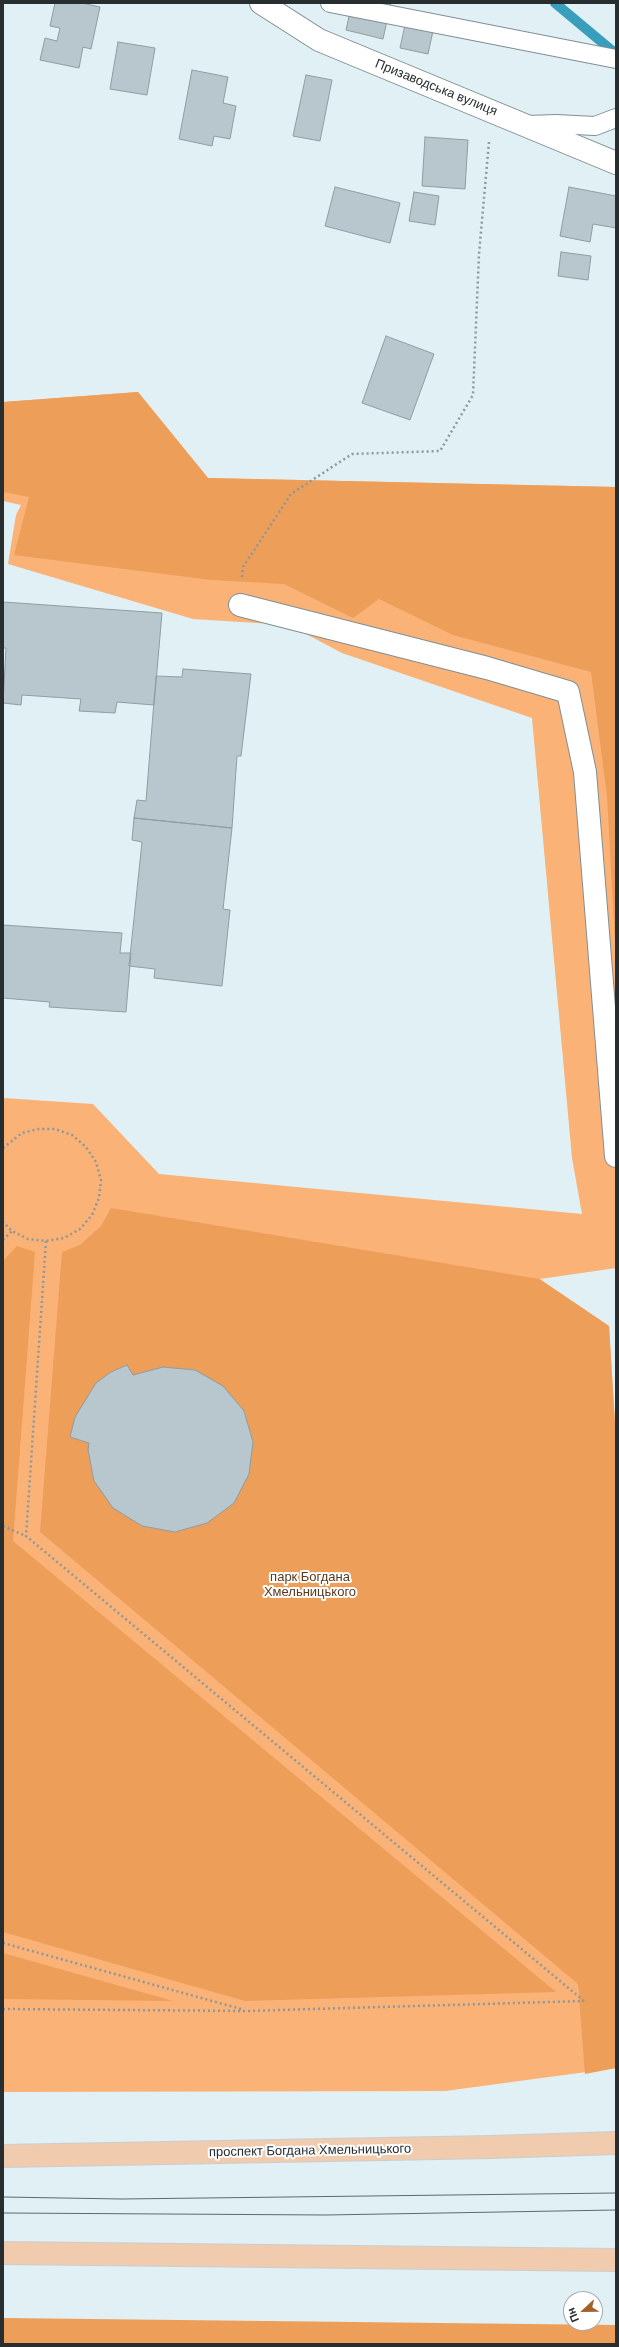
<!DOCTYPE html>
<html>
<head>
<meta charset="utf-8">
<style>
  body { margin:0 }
  #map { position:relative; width:619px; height:2347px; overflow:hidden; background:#e0f0f5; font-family:"DM Sans",sans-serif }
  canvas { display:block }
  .frame { position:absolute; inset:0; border:4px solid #282e30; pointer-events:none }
  .north { position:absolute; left:563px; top:2291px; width:40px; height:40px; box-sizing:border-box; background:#fff; border:1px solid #a9abac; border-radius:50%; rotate:248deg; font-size:11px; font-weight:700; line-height:16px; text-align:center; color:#282e30 }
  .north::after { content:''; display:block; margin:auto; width:14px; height:18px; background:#a06228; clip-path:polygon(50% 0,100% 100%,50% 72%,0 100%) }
</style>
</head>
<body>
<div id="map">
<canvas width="619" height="2347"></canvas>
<div class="frame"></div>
<div class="north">Пн</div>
</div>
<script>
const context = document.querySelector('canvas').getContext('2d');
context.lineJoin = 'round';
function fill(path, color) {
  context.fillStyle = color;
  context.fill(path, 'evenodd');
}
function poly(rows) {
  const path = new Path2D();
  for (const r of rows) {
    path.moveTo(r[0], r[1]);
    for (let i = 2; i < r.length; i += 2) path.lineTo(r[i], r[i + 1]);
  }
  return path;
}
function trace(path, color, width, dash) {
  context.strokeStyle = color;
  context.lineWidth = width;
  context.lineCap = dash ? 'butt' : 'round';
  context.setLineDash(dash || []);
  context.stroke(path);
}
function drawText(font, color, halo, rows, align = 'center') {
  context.font = font + ' "DM Sans",sans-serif';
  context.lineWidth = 4;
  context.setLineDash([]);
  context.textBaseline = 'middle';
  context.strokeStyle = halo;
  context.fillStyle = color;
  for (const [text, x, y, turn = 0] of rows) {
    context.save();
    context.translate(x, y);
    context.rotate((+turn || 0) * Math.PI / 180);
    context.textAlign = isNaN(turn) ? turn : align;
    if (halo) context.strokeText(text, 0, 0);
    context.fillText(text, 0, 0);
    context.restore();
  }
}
fill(poly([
  [138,392,208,478,616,487,616,1268,540,1279,609,1326,616,1440,616,2068,445,2091,3,2092,3,1098,93,1104,159,1174,582,1214,572,1158,532,718,342,653,289,625,193,619,8,564,16,515,21,505,3,501,3,402]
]), '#fab277');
fill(poly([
  [138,392,208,478,616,487,616,960,607,796,591,672,453,635,379,599,353,618,284,584,211,580,14,555,29,497,3,492,3,402],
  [111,1208,539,1279,609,1326,616,1440,616,2068,585,2074,578,1984,40,1532,62,1252,80,1245,101,1226],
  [17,1246,35,1252,13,1541,556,1992,245,2001,3,1932,3,1261],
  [3,1953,173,2001,3,1999],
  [3,2318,616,2325,616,2344,3,2344]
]), '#ed9e59');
trace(poly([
  [555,3,616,54]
]), '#389ebc', 10);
const building = poly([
  [55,3,82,3,100,7,91,49,83,47,79,68,40,60,45,38,57,41,60,28,50,26,55,3],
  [352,3,391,3,383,39,346,30,352,3],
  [405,25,433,31,428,54,400,48,405,25],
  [118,42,155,48,147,95,110,89,118,42],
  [192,70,228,77,223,103,236,106,230,139,214,136,212,146,179,139,192,70],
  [306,75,332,80,320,141,293,136,306,75],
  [425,137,468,140,465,189,422,186,425,137],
  [335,187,400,203,390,243,325,226,335,187],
  [569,187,616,196,616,228,593,224,590,242,560,236,569,187],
  [414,192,439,196,435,225,409,221,414,192],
  [561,252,591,256,588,280,558,276,561,252],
  [386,336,434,354,410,420,362,403,386,336],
  [3,602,162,613,154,705,117,702,115,713,79,711,81,699,22,695,21,705,3,703,6,648,3,648,3,602],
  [183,669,251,674,241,756,237,756,232,828,134,818,137,800,146,801,156,676,182,677,183,669],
  [134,818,232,828,223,909,230,910,222,986,154,978,155,969,129,966,142,842,132,840,134,818],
  [3,915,3,925,122,933,120,953,131,953,126,1012,49,1007,50,1002,3,998,3,915],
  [127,1365,133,1375,163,1367,195,1370,223,1386,244,1411,253,1442,249,1474,234,1503,207,1523,175,1532,142,1526,113,1508,94,1481,88,1450,89,1443,70,1437,75,1417,96,1383,111,1372,127,1365]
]);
fill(building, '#b8c7cd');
trace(building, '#8f9da2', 1);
const lane = poly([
  [330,3,616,59],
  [527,125,556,124,595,126,616,118]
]);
const street = poly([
  [261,3,319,40,616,163],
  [240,605,487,668,568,692,585,772,616,1156]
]);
const primary = poly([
  [3,2156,492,2147,616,2143],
  [3,2253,616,2260]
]);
trace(lane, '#818f94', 20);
trace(street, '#818f94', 24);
trace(primary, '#cbcdcd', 24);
trace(poly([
  [242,577,243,567,291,494,352,454,440,451,473,395,479,254,489,142],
  [3,1148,22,1133,38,1129,55,1129,72,1135,86,1147,96,1162,101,1180,99,1198,92,1215,80,1229,64,1238,46,1241,28,1239,12,1231,3,1222],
  [3,1240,12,1231],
  [46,1241,26,1536,584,2001],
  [3,1526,26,1536],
  [3,1943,241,2009],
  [3,2009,246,2011,584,2001]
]), '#8c989c', 2.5, [2, 3]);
trace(lane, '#fff', 18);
trace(street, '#fff', 22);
trace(primary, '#f1cbad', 22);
trace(poly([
  [3,2197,122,2199,616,2193],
  [3,2213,326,2215,616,2210]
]), '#5f686b', 1);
drawText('13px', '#282e30', '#fff', [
  ["Призаводська вулиця",436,88,22],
  ["проспект Богдана Хмельницького",310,2151,-1]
]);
drawText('13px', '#5a391d', '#fff', [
  ["парк Богдана",310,1578],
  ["Хмельницького",310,1593]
]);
</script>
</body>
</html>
